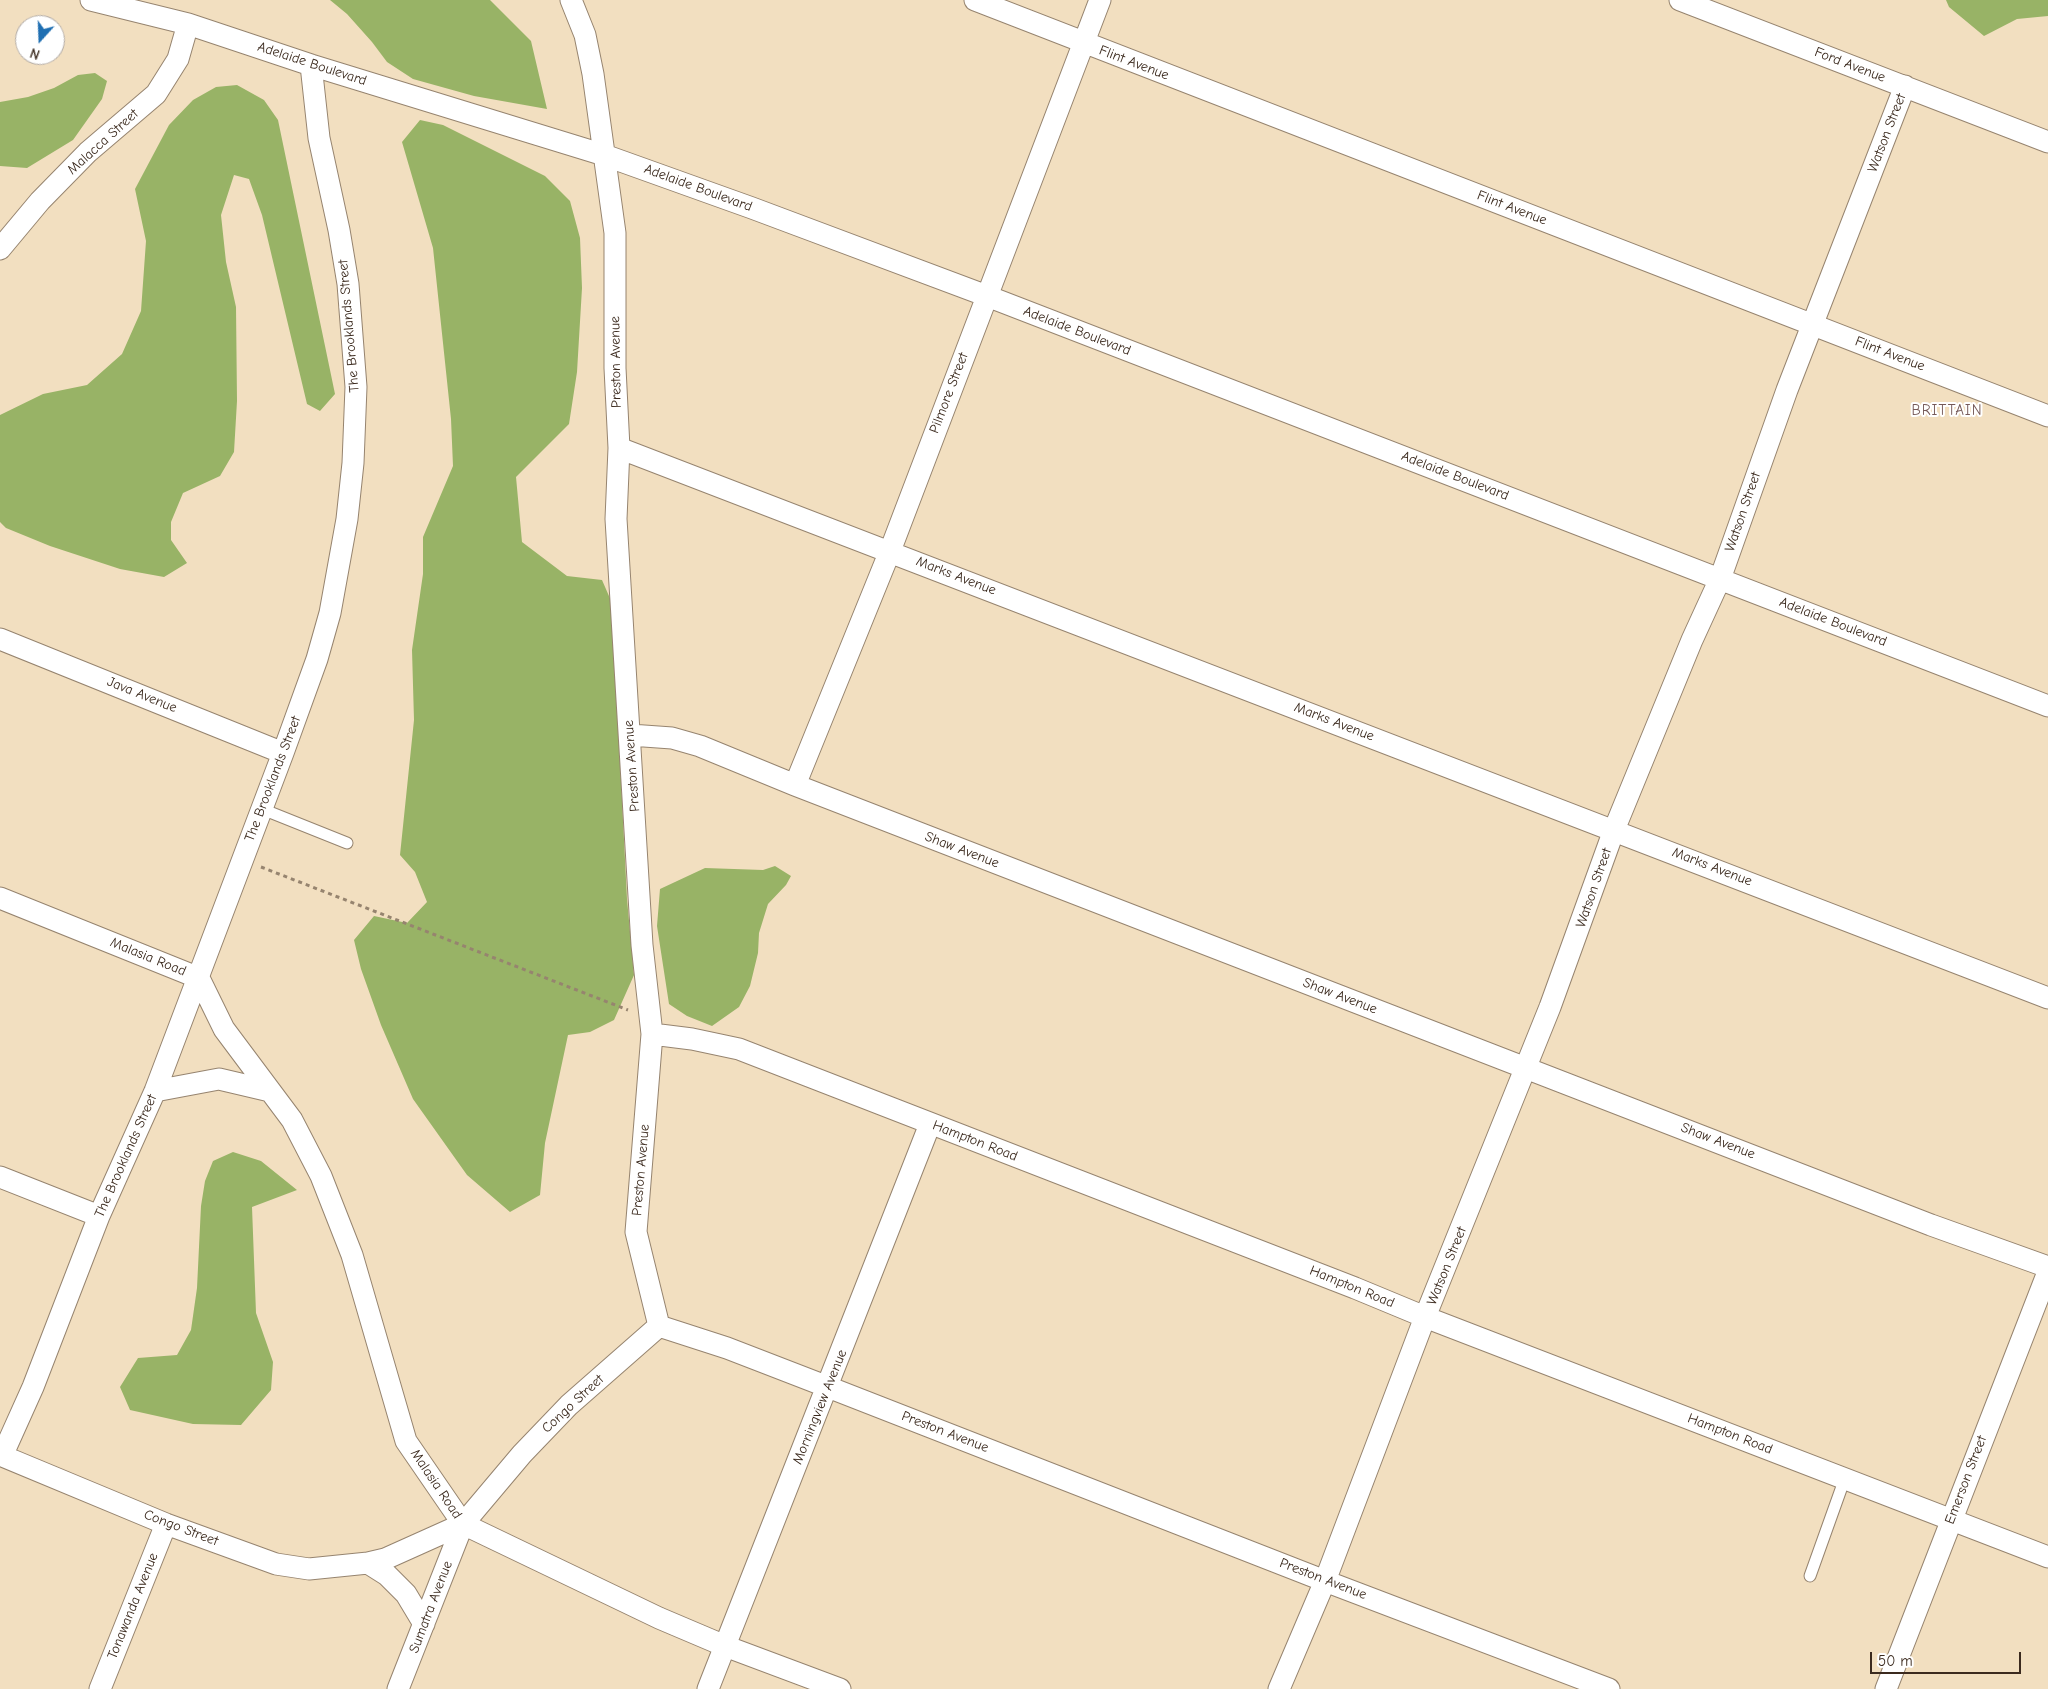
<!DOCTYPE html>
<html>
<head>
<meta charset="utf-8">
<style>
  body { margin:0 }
  #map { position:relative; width:2048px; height:1689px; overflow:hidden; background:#f2dfc0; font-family:"Comic Neue",sans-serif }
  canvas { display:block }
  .north { position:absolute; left:15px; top:15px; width:50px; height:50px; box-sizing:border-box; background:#fff; border:1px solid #b1aaa5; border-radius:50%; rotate:200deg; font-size:14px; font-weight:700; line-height:20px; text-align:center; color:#3b2a1e }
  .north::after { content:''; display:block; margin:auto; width:18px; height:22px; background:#1f6fb2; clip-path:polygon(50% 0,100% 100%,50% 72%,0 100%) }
  .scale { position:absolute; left:1870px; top:1652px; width:151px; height:22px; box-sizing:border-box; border:2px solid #3b2a1e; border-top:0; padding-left:6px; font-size:15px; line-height:18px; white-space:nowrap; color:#3b2a1e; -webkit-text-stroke:4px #fff; paint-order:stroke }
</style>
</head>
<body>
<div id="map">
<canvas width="2048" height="1689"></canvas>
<div class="north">N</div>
<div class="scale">50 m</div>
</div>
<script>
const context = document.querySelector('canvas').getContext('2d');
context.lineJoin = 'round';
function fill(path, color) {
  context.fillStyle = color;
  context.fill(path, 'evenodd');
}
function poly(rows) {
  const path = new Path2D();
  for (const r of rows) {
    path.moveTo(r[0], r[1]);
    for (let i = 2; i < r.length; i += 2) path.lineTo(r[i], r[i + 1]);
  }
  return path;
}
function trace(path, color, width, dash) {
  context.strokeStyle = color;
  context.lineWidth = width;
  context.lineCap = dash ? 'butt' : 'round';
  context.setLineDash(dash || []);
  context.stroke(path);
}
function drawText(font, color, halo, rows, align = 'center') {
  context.font = font + ' "Comic Neue",sans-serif';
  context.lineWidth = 4;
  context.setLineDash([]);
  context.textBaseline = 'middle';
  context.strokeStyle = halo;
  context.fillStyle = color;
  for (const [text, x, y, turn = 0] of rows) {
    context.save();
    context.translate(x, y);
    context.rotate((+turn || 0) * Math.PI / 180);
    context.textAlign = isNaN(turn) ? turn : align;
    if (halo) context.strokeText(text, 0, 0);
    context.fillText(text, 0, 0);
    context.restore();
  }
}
fill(poly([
  [330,0,490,0,531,41,547,109,474,96,413,79,387,62,372,42,347,14],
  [1946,0,2048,0,2048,16,2017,19,1984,36,1949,7],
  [95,73,107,81,102,99,73,140,27,168,0,166,0,102,28,97,54,88,78,75],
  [237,85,264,100,278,120,335,394,320,411,307,404,262,215,249,179,234,175,221,215,226,262,236,307,237,401,234,452,220,476,183,493,171,522,171,540,187,563,164,577,120,569,50,546,6,528,0,522,0,415,43,394,87,385,122,354,141,311,146,241,135,189,169,125,193,100,216,87],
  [420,120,443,125,545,176,570,201,580,238,582,288,577,372,569,424,516,477,522,542,567,576,602,580,612,603,627,899,634,975,614,1020,590,1032,568,1035,545,1143,540,1195,510,1212,467,1175,413,1099,381,1025,361,969,354,940,374,916,407,923,427,902,415,872,400,855,414,720,412,650,423,574,423,537,453,466,451,419,433,248,402,142],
  [775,866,791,876,786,885,768,904,759,933,758,953,750,986,739,1007,712,1026,687,1016,669,1004,657,926,660,889,705,868,763,870],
  [233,1152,261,1161,297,1190,252,1207,256,1313,273,1362,271,1390,241,1425,193,1424,130,1410,120,1387,138,1358,177,1355,191,1330,197,1288,201,1206,205,1181,213,1161]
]), '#98b366');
const service = poly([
  [262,809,347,843],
  [1810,1576,1845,1478]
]);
const minor = poly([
  [91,0,188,24,311,65,604,155,752,208,987,296,2048,706],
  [571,0,585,35,593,74,615,233,615,368,619,448,616,519,642,945,652,1034,636,1232,659,1326],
  [975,0,2048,416],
  [1680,0,2048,142],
  [0,249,40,201,88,152,156,94,178,59,188,24],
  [619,448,2048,998],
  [0,639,283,753],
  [630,735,672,738,700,746,795,785,1931,1225,2048,1267],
  [795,785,890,551,1100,0],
  [0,898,199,978,224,1029,292,1120,321,1176,352,1255,406,1441,463,1524,659,1618,725,1646,840,1689],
  [652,1034,692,1039,739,1049,1355,1288,1425,1317,2048,1557],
  [155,1091,219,1079,270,1091],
  [0,1177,99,1216],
  [659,1326,727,1348,828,1387,1325,1581,1609,1689],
  [0,1455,166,1524,276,1564,309,1569,368,1563,385,1559,463,1524,522,1454,569,1405,659,1326],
  [2,1456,33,1387,99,1216,155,1091,283,753,317,659,330,613,347,519,353,463,356,387,348,284,339,230,319,138,311,65],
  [368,1563,387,1575,406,1594,424,1624],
  [100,1689,166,1524],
  [398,1689,463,1524],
  [708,1689,930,1124],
  [1279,1689,1325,1581,1425,1317,1550,1007,1614,830,1692,640,1720,579,1787,390,1905,86],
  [1886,1689,2048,1272]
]);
trace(service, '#96846f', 13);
trace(minor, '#96846f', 23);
trace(poly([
  [261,867,628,1010]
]), '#96846f', 3, [4, 4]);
trace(service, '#fff', 11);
trace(minor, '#fff', 21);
drawText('14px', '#3b2a1e', '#fff', [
  ["Flint Avenue",1134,63,21],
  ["Adelaide Boulevard",312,64,18],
  ["Ford Avenue",1850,65,21],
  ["Watson Street",1887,133,-69],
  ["Malacca Street",103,142,-42],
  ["Adelaide Boulevard",698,188,20],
  ["Flint Avenue",1512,208,21],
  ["The Brooklands Street",349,326,-95],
  ["Adelaide Boulevard",1077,331,21],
  ["Flint Avenue",1890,354,21],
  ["Preston Avenue",616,362,-91],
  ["Pilmore Street",949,393,-69],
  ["Adelaide Boulevard",1455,476,21],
  ["Watson Street",1743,512,-71],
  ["Marks Avenue",956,576,21],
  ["Adelaide Boulevard",1833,622,21],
  ["Java Avenue",142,695,22],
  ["Marks Avenue",1334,722,21],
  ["Preston Avenue",632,766,-94],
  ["The Brooklands Street",273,779,-69],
  ["Shaw Avenue",962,850,21],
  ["Marks Avenue",1712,867,21],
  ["Watson Street",1594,888,-71],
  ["Malasia Road",148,957,22],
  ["Shaw Avenue",1340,996,21],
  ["Hampton Road",975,1141,21],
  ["Shaw Avenue",1718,1141,21],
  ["The Brooklands Street",126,1156,-66],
  ["Preston Avenue",641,1170,-85],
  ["Watson Street",1447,1266,-68],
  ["Hampton Road",1352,1287,22],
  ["Congo Street",573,1404,-43],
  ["Morningview Avenue",820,1407,-68],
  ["Preston Avenue",945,1432,21],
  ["Hampton Road",1730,1434,21],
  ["Emerson Street",1966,1480,-69],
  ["Malasia Road",436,1484,56],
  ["Congo Street",181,1528,21],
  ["Preston Avenue",1323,1579,21],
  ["Tonawanda Avenue",133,1606,-68],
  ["Sumatra Avenue",431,1607,-69]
]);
context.letterSpacing = '1px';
drawText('15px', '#765a59', '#fff', [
  ["BRITTAIN",1947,411]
]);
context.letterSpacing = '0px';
</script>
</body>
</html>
